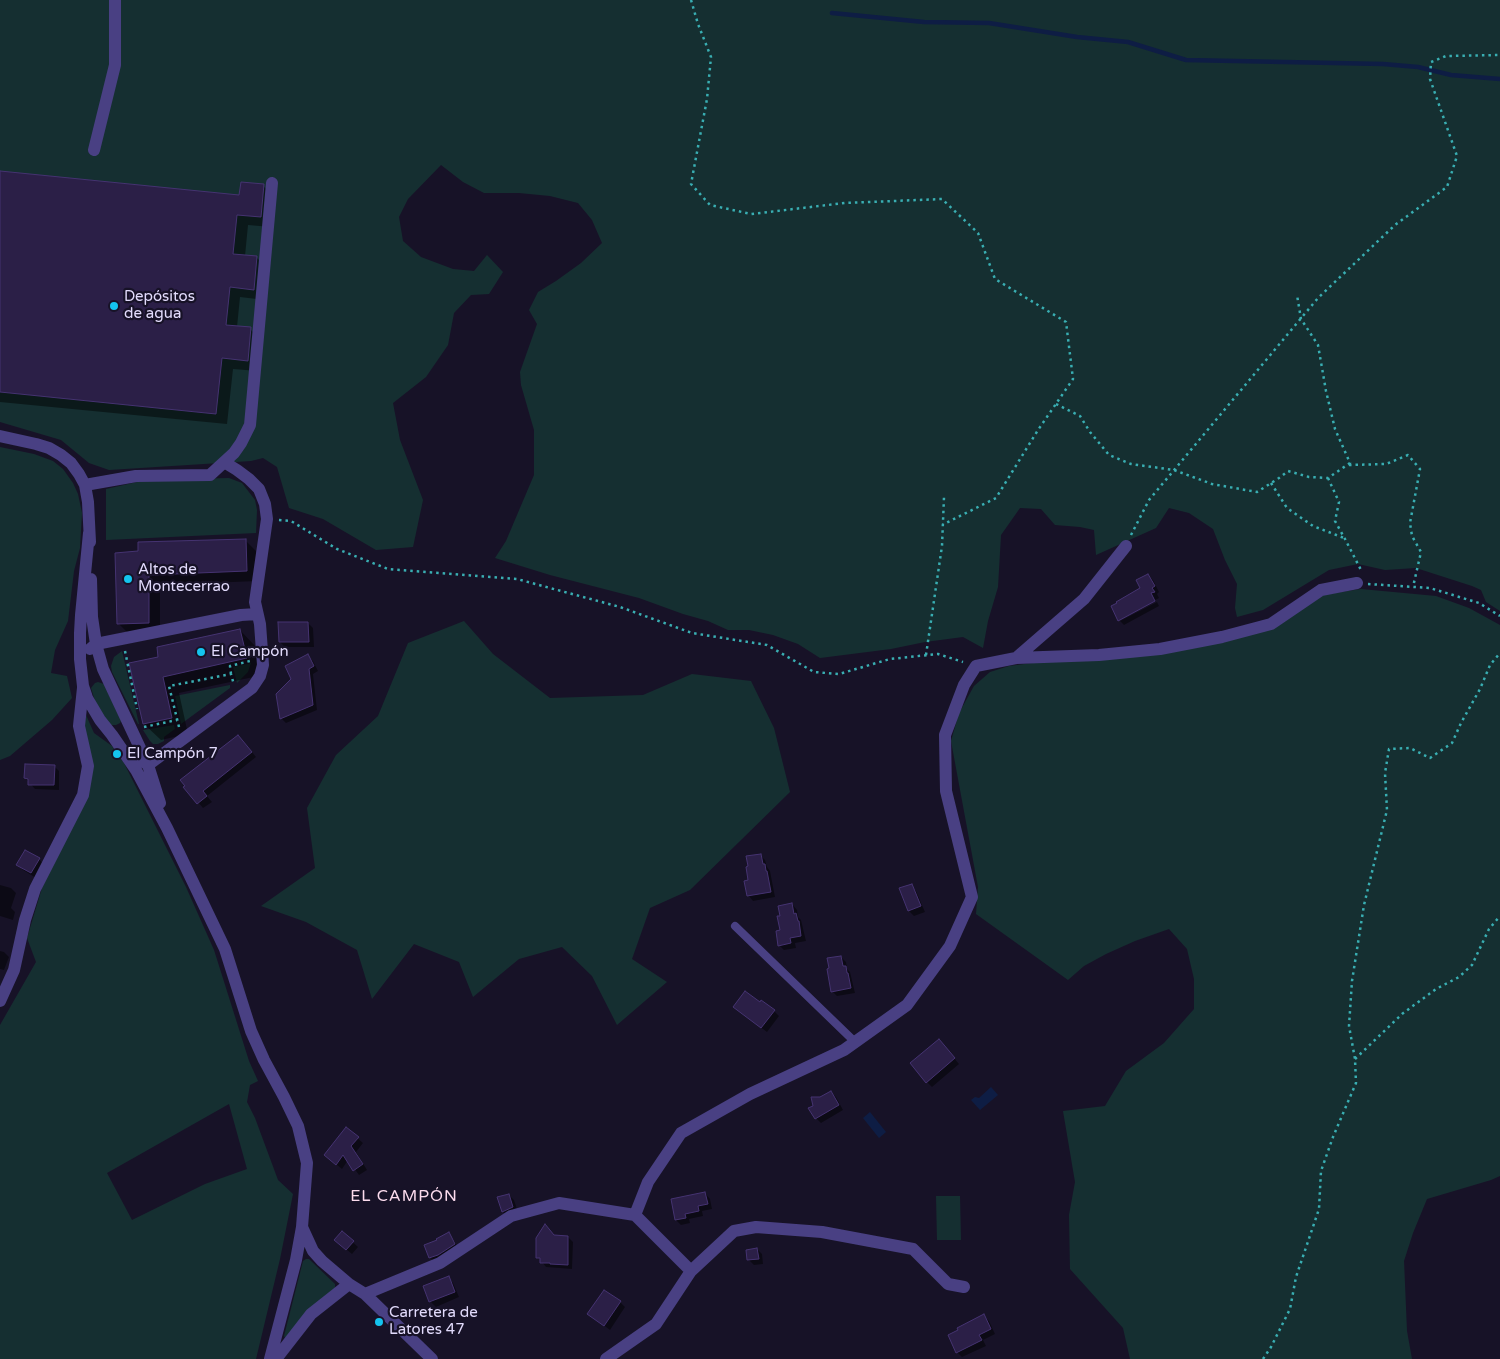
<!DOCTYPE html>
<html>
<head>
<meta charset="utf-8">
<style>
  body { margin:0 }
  canvas { display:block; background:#171227 }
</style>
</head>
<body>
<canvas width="1500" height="1359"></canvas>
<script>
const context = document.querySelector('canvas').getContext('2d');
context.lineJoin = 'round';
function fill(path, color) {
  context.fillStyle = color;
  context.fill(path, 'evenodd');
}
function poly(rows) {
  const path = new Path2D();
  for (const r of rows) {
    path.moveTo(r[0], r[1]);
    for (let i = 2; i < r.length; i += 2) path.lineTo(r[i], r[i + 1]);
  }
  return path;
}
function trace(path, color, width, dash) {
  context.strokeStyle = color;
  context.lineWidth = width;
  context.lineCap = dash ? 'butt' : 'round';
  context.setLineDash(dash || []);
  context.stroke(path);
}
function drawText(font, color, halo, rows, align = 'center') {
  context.font = font + ' "Varela Round",sans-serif';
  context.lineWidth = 4.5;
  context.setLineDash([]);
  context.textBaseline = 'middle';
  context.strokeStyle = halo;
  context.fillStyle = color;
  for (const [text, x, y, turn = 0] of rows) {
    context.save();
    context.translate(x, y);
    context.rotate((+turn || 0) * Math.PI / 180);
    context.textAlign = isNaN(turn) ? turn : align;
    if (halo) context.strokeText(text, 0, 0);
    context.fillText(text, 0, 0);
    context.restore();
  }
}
fill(poly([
  [0,0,1500,0,1500,611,1486,602,1481,590,1472,586,1416,568,1385,570,1358,564,1329,570,1263,610,1237,617,1235,608,1237,584,1225,560,1213,529,1189,513,1169,508,1156,528,1096,555,1094,530,1080,527,1055,525,1041,509,1020,508,1001,535,998,587,988,621,983,648,963,637,925,642,891,649,820,658,798,644,773,635,749,630,728,630,708,621,683,614,639,598,550,575,495,558,506,541,534,475,534,430,521,385,520,372,537,324,529,310,538,292,556,281,581,263,602,243,592,220,578,203,550,196,519,193,484,193,463,182,441,165,408,199,399,217,403,241,421,257,453,269,474,271,487,255,503,272,489,294,471,295,454,313,448,345,426,377,393,403,400,440,423,500,413,547,376,550,323,519,289,508,277,467,263,458,251,461,109,470,89,463,61,440,0,422],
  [0,447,34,454,53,461,63,469,73,483,78,494,82,513,80,548,74,571,68,621,55,650,51,673,67,676,72,698,52,720,10,756,0,760],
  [229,478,242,483,255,500,257,510,256,533,106,540,106,489,146,480],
  [1361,589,1436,596,1469,608,1500,625,1500,1176,1491,1180,1427,1199,1413,1233,1404,1261,1407,1331,1412,1359,1130,1359,1123,1328,1070,1269,1069,1215,1075,1182,1063,1111,1105,1106,1126,1071,1164,1043,1194,1009,1194,979,1187,949,1169,929,1135,941,1106,954,1084,966,1068,980,976,914,978,887,951,741,959,713,974,686,990,672,1009,666,1048,661,1237,638,1321,595],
  [464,621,493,654,550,698,643,695,692,674,751,681,774,728,790,792,690,890,650,908,632,959,667,982,617,1025,592,976,562,947,519,959,473,997,459,962,414,944,372,999,357,950,306,922,261,906,315,868,307,808,336,755,378,716,408,643],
  [122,651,139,724,138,724,112,672,111,666,114,657],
  [251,663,248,672,237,683,233,667],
  [98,682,104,684,121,721,120,723,116,725,111,725,107,721,96,704,91,688,95,683],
  [230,685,230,688,181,724,175,696],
  [86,715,94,733,112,746,124,763,186,887,214,950,249,1061,258,1081,250,1085,247,1102,255,1118,278,1180,293,1194,280,1259,256,1359,0,1359,0,1025,36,962,27,938,42,888,85,797,84,729],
  [229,1104,247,1169,205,1184,132,1220,107,1173],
  [174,725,175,729,164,737,164,741,158,744,153,744,150,741,143,730],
  [936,1196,960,1196,961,1240,937,1240],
  [306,1259,309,1259,335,1284,335,1290,285,1338,284,1336,303,1261]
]), '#152f31');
fill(poly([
  [991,1087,998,1095,980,1110,971,1100,975,1097,979,1098],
  [870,1112,886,1132,879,1138,863,1118]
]), '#0e1d44');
fill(poly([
  [0,173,240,197,263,186,274,196,271,227,248,225,245,256,257,258,267,268,265,300,240,297,237,327,250,329,261,340,258,371,233,369,227,424,0,402],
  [245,540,256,551,258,581,160,585,160,633,129,634,118,623,116,554],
  [1148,575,1153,580,1159,592,1157,594,1159,598,1119,619,1142,589],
  [1157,602,1159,606,1124,625,1120,621],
  [308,623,313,628,314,647,285,647,280,642],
  [240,630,256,647,263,675,179,693,188,734,161,740,144,724,160,658],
  [308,656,313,661,318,671,313,674,317,710,286,723,281,718,293,679],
  [243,741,256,757,207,796,212,802,203,808,185,787],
  [54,766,59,771,59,790,35,789,25,778],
  [760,855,765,860,767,867,770,871,775,897,753,901,748,895,750,881],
  [39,859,44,865,36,878,23,870,18,864],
  [0,885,11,888,16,893,11,908,15,912,13,920,0,916],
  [911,886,916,891,925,912,914,916,909,911],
  [792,904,797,910,798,917,801,920,806,941,795,943,796,948,784,950,779,945,781,931],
  [0,951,4,952,9,957,4,970,0,969],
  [841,957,846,962,847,969,850,972,855,993,837,996,832,991],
  [760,1003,774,1011,779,1016,767,1032,740,1012],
  [944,1046,959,1064,932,1087,927,1082],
  [831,1092,836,1097,843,1110,821,1123,816,1118,814,1106,820,1098],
  [347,1129,363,1143,356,1152,367,1170,359,1175,348,1160,342,1169,331,1160],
  [705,1193,710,1199,712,1209,702,1211,703,1216,689,1219,690,1223,681,1225,676,1220],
  [509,1195,514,1200,518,1212,508,1217,503,1212,499,1198],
  [343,1233,358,1247,352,1254,341,1245],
  [448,1234,453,1239,459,1249,435,1263,430,1257,438,1241],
  [555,1237,568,1237,573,1242,572,1269,546,1267,538,1257],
  [757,1249,762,1254,763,1264,754,1265,749,1260,747,1251],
  [448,1278,453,1283,459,1297,436,1307,430,1301],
  [620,1302,625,1307,610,1330,589,1314],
  [984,1316,989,1321,995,1334,983,1340,986,1346,962,1357,957,1352]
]), '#0007');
trace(poly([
  [832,13,924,22,989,23,1077,37,1128,42,1186,60,1383,64,1418,67,1451,75,1500,79]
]), '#0e1d44', 4.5);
const building = poly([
  [0,171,239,195,241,182,264,184,261,217,237,215,233,254,257,256,254,290,230,287,226,325,251,327,248,361,222,358,216,414,0,392,0,171],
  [246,539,247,571,149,575,149,623,117,624,115,553,138,551,138,542,246,539],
  [1148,574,1155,586,1152,588,1155,592,1151,593,1155,601,1118,621,1111,606,1117,603,1116,602,1140,588,1136,580,1148,574],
  [278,622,308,622,309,642,279,642,278,622],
  [240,629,247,658,163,677,172,718,143,724,129,663,158,657,157,647,240,629],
  [308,654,314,666,309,669,313,705,280,719,276,694,291,679,285,666,308,654],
  [238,735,252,752,203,791,207,796,197,804,183,787,185,786,180,780,238,735],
  [25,764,55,765,54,785,28,785,28,779,24,778,25,764],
  [25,850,40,858,31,873,16,865,25,850],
  [761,854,763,864,765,864,766,871,767,871,771,892,747,896,744,881,748,880,746,867,748,866,746,856,761,854],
  [912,884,921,906,908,911,899,888,912,884],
  [792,903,794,914,796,913,798,921,799,921,801,936,790,938,791,943,778,946,776,931,780,930,777,916,780,916,778,906,792,903],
  [841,956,843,966,846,966,847,973,848,973,851,988,831,992,827,969,829,968,827,958,841,956],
  [745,991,760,1002,761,1000,775,1010,761,1028,733,1007,745,991],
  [939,1039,955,1058,926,1083,910,1063,939,1039],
  [831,1091,839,1105,815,1119,808,1108,813,1106,811,1097,820,1097,831,1091],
  [346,1127,359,1137,351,1146,363,1164,353,1171,343,1155,336,1165,324,1155,346,1127],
  [705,1192,708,1204,698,1206,699,1211,685,1214,686,1218,675,1220,671,1199,705,1192],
  [509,1194,513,1207,502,1212,497,1197,509,1194],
  [545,1224,554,1235,568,1236,568,1265,550,1264,550,1263,540,1263,540,1258,536,1258,536,1238,545,1224],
  [342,1231,354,1241,346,1250,334,1240,342,1231],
  [449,1232,455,1244,438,1255,429,1258,424,1245,437,1240,436,1239,449,1232],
  [757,1248,759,1259,747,1260,746,1250,757,1248],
  [449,1276,455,1292,429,1302,423,1286,449,1276],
  [604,1290,621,1301,604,1326,587,1314,604,1290],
  [984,1314,991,1329,979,1335,982,1340,956,1353,948,1335,958,1330,957,1328,984,1314]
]);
fill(building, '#2b1f47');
trace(building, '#453371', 1);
trace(poly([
  [691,0,698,24,711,57,707,99,691,184,710,205,751,214,845,203,942,199,978,233,995,279,1066,322,1073,379,1038,430,996,498,942,525],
  [1056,404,1080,416,1090,432,1109,455,1131,464,1174,470,1212,484,1257,492,1279,478,1288,471,1309,477,1328,478,1350,463,1335,429,1326,391,1318,345,1301,319,1297,295],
  [1349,465,1386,464,1408,455,1420,469,1410,523,1412,536,1421,552,1413,587],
  [1328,478,1339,502,1335,521,1345,539,1361,570],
  [1271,483,1287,508,1313,526,1344,538],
  [279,520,291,521,337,549,388,569,517,579,620,607,692,633,767,645,814,672,839,674,890,659,938,654,963,662],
  [1131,535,1149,500,1318,298,1395,225,1447,187,1457,156,1430,79,1431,62,1446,56,1500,55],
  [1368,584,1430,588,1479,603,1500,616],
  [125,651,137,709],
  [926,655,942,546,944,497],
  [231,674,230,666,250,661],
  [144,727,177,720],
  [179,727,169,686,231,674,234,685],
  [1355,1059,1402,1014,1436,989,1459,977,1472,965,1489,929,1500,916],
  [1263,1359,1271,1347,1290,1309,1296,1277,1319,1209,1321,1171,1333,1137,1356,1083,1355,1059,1349,1026,1352,981,1364,905,1387,810,1385,773,1389,749,1410,748,1430,758,1452,743,1461,723,1480,689,1490,665,1500,653]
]), '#39aeb2', 2.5, [2.5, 4]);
trace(poly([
  [735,926,855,1042]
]), '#494083', 8);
trace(poly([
  [94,150,115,65,115,0],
  [0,436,36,444,49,448,61,455,71,463,79,474,85,485,88,502,90,542],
  [85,485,136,476,210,475,234,453,241,443,250,425,272,183],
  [89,533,81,615,80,633,80,659,83,686,87,698,100,720,112,735,136,770,167,828,225,949,251,1031,264,1060,284,1097,298,1126,307,1163,302,1227,296,1260,270,1359],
  [91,579,92,617,96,644,103,669,148,765,160,803],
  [90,649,96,644,241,615,257,614],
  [1016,658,1084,599,1126,546],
  [143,761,148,765,252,688,260,676,263,665,260,624,255,602,267,519,265,504,259,489,249,479,237,470,224,462],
  [0,1001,14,970,25,920,35,889,83,795,88,766,79,726,83,688],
  [635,1215,648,1182,681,1133,750,1094,844,1050,907,1005,950,946,972,897,946,791,945,735,964,685,976,666,1016,658,1099,655,1160,649,1222,637,1271,624,1321,590,1357,583],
  [302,1227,313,1251,322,1261,349,1284,365,1294,432,1359],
  [691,1271,734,1231,756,1227,822,1232,913,1249,948,1284,964,1287],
  [365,1294,440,1263,511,1216,559,1203,635,1215,691,1271,656,1324,606,1359],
  [276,1359,311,1314,349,1284]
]), '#494083', 12);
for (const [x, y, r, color] of [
  [114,306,5,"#14c4ef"],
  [128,579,5,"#14c4ef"],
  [201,652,5,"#14c4ef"],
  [117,754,5,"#14c4ef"],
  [379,1322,5,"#14c4ef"]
]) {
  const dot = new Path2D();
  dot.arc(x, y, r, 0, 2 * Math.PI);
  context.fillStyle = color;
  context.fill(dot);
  trace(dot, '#171227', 2);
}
drawText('15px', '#e2dbfc', '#171227', [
  ["Depósitos",124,297],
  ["de agua",124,314],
  ["Altos de",138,570],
  ["Montecerrao",138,587],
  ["El Campón",211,652],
  ["El Campón 7",127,754],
  ["Carretera de",389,1313],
  ["Latores 47",389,1330]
], 'left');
context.letterSpacing = '1px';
drawText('16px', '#fddcee', '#171227', [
  ["EL CAMPÓN",404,1197]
]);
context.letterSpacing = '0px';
</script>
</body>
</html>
